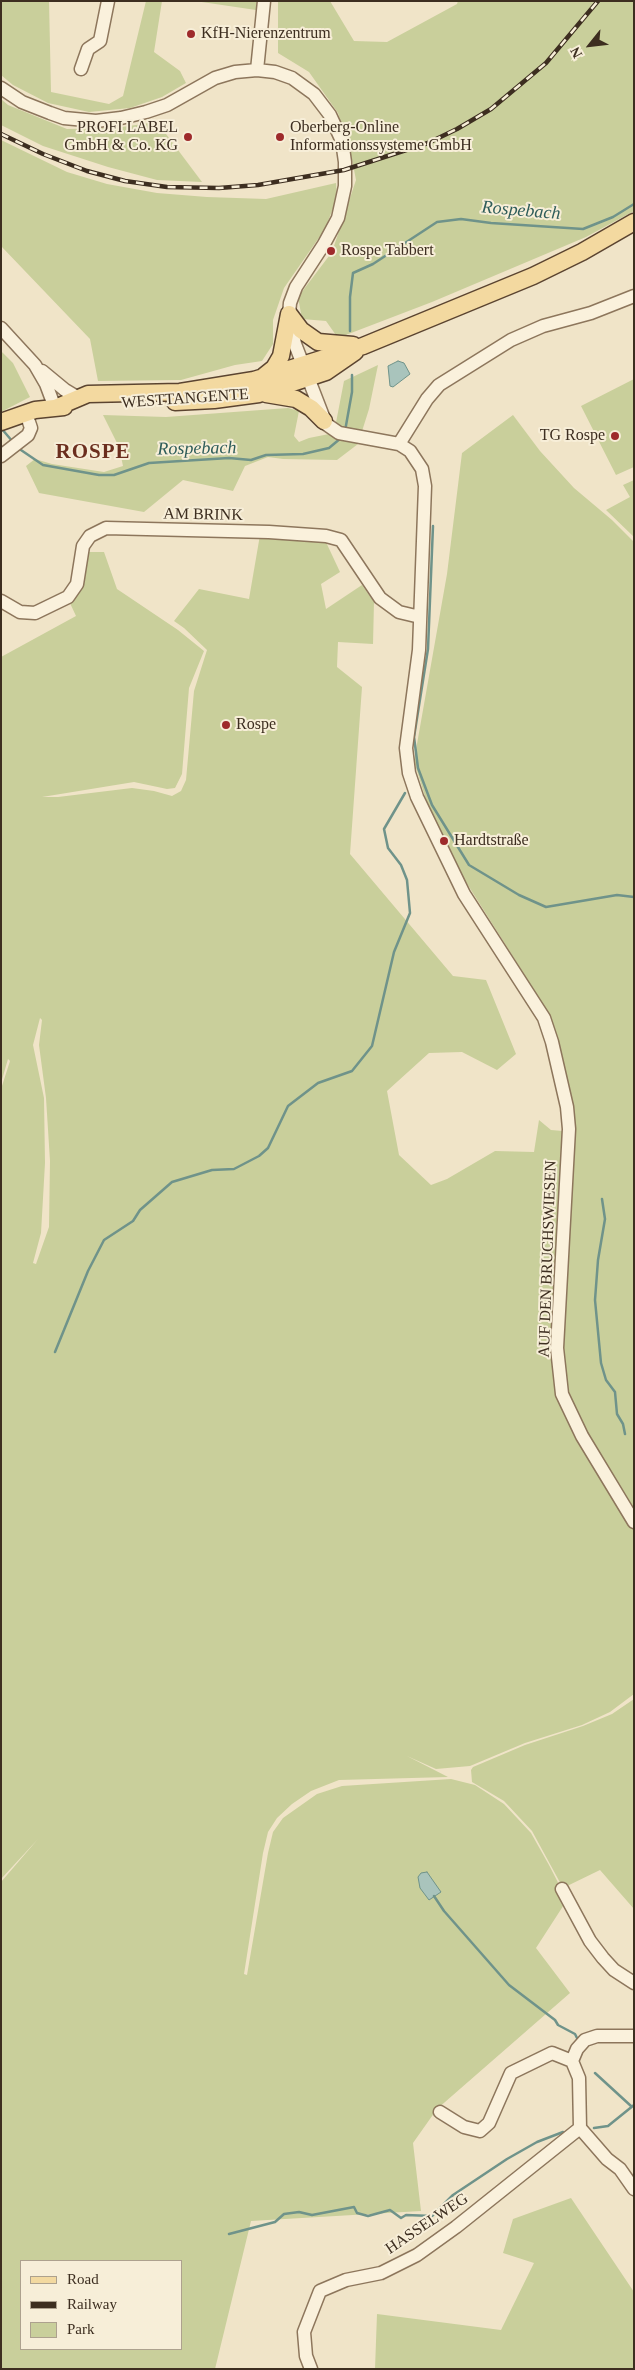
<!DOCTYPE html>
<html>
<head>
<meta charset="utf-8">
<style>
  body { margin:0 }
  #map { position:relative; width:635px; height:2370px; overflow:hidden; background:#f0e4c8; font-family:"Times New Roman",serif }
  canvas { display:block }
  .frame { position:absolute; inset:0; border:2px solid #3d2e20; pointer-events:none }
  .legend { position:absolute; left:20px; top:2260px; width:162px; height:90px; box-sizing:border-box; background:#f7eed8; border:1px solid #ada18e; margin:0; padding:6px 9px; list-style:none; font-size:15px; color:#3d2e20 }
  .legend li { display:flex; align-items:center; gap:10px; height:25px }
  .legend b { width:25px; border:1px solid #ada18e }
  .north { position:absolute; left:565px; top:20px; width:50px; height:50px; -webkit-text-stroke:4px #f7eed8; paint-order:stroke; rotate:241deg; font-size:14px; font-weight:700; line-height:20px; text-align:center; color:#3d2e20 }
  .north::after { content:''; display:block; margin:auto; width:18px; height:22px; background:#3d2e20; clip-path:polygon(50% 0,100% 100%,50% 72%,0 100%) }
</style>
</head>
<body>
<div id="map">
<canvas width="635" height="2370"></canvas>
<div class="frame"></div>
<ul class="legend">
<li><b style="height:6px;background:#f3d9a0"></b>Road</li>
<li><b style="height:6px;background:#3d2e20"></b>Railway</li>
<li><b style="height:14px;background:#c9cf9b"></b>Park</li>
</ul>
<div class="north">N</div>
</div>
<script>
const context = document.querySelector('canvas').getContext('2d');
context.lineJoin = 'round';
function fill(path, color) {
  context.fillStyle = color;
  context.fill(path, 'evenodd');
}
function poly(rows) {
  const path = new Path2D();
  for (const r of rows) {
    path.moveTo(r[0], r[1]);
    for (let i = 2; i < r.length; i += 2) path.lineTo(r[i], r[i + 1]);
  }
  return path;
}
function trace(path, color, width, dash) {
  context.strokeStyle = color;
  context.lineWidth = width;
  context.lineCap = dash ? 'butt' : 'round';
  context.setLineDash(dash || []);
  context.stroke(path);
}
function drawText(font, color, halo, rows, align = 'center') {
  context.font = font + ' "Times New Roman",serif';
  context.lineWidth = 4;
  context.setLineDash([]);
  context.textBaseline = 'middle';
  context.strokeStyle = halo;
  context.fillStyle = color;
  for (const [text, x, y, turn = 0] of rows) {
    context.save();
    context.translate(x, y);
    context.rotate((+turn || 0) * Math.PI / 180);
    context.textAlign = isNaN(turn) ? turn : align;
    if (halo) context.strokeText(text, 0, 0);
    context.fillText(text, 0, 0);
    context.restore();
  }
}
fill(poly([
  [1,1,49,1,51,92,109,104,123,96,146,1,162,1,154,52,180,71,186,83,162,97,130,108,89,112,48,103,13,85,1,75],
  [195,1,257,1,256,10],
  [278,1,330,1,354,41,387,42,457,4,458,1,634,1,634,211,586,237,432,302,338,338,326,321,302,319,298,297,332,252,356,180,352,159,338,113,309,72,278,53],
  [1,99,8,105,67,129,115,128,157,122,202,182,157,180,108,167,43,146,1,125],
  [1,140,67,172,107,184,157,193,207,197,266,199,336,183,337,198,325,229,284,288,273,320,273,344,262,361,235,365,181,380,98,381,90,339,1,246],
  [1,351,13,363,30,397,1,412],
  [378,365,369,409,358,444,337,460,283,459,268,457,245,466,233,491,183,480,144,512,39,493,26,466,35,459,52,464,104,472,123,466,119,447,103,415,166,417,288,408,299,411,294,436,299,442,309,438,334,433,344,381],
  [634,379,634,467,616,475,581,406],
  [513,415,540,451,574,488,612,520,634,542,634,1694,610,1712,582,1725,525,1743,470,1766,436,1769,407,1756,448,1777,339,1780,311,1791,292,1804,277,1818,268,1832,263,1853,244,1974,247,1975,268,1853,273,1832,283,1818,317,1794,342,1786,451,1779,475,1785,504,1804,531,1833,549,1865,567,1900,536,1948,570,1993,437,2109,413,2143,421,2211,251,2221,215,2369,1,2369,1,1882,38,1839,1,1879,1,1089,10,1061,8,1059,1,1083,1,657,76,616,69,601,86,552,104,552,117,589,178,630,204,651,189,688,182,774,175,788,167,789,134,782,42,797,58,797,132,788,154,791,172,796,181,791,186,780,194,691,207,650,184,628,174,621,199,589,249,599,260,535,325,540,340,572,321,584,326,609,362,585,374,602,373,644,338,642,337,667,362,687,350,854,453,976,486,980,516,1054,497,1070,462,1052,429,1053,387,1091,399,1155,431,1185,447,1179,495,1151,534,1152,539,1120,551,1130,574,1132,551,1022,534,990,466,882,428,806,414,761,447,574,462,453],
  [40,1018,42,1020,39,1045,46,1098,50,1161,49,1227,36,1264,33,1263,41,1233,45,1163,44,1098,33,1045],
  [21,2261,181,2261,181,2349,21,2349],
  [634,480,634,537,606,510,630,497,623,485],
  [634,1699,634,1909,600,1870,563,1888,532,1831,504,1801,472,1782,471,1770,473,1767,525,1745,583,1726,612,1714],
  [571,2198,634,2292,634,2369,375,2369,377,2314,501,2330,534,2263,503,2253,513,2219]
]), '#c9cf9b');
const water = poly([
  [398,361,404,363,410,374,393,387,390,386,388,366,398,361],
  [427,1872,441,1892,429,1900,420,1888,418,1877,421,1873,427,1872]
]);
fill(water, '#a9c4bc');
trace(water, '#6f938a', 1);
trace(poly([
  [350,331,350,297,353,273,373,264,437,222,461,219,491,223,583,229,613,217,634,204],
  [1,428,13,442],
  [345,431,352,392,352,375],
  [18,448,43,465,99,475,114,475,149,463,229,458,251,460,266,455,303,454,329,448,341,438],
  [433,526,428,649,414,737,418,768,432,805,469,865,519,895,546,907,617,895,634,897],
  [602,1199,605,1219,598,1260,595,1300,601,1363,606,1380,615,1392,617,1414,623,1424,625,1434],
  [55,1352,88,1271,104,1240,133,1221,140,1210,172,1182,212,1170,234,1169,259,1156,268,1148,288,1106,318,1083,352,1071,372,1046,394,952,410,913,407,880,401,865,388,848,384,829,405,793],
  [434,1896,444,1911,509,1985,555,2020,558,2025,575,2034,578,2040],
  [595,2073,631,2106],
  [594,2128,608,2126,634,2105],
  [229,2234,275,2222,284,2214,299,2212,312,2215,354,2207,357,2213,368,2216,390,2210,401,2218,406,2215,432,2216,453,2195,507,2159,537,2142,563,2132]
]), '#6f938a', 2.5);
const minor = poly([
  [81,69,88,49,100,41,108,1],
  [257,70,264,1],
  [1,88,22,102,50,113,64,118,96,121,121,118,146,112,167,105,215,78,235,72,257,70,275,72,292,78,314,94,330,115,342,141,345,162,345,186,338,218,324,244,296,287,290,303,289,314,295,344,326,424,339,433,399,444,410,451,422,469,425,486,419,650,406,748,409,773,417,797,464,894,544,1018,552,1042,567,1107,569,1129,557,1348,562,1394,582,1436,634,1522],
  [1,328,35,365,46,384,55,408],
  [42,371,65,390,80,399],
  [399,444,427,399,439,385,511,340,543,326,591,313,634,296],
  [1,456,28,435,31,428,29,422],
  [1,601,20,612,35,613,68,597,77,584,83,546,90,536,106,528,269,532,326,536,341,540,380,598,399,612,420,617],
  [562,1889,590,1941,603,1958,614,1970,634,1983],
  [634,2036,597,2036,585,2040,577,2049,572,2061,579,2078,580,2128,607,2159,620,2169,634,2189],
  [440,2112,464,2127,480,2131,489,2123,511,2073,552,2053,572,2061],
  [311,2369,306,2356,304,2332,320,2291,346,2280,381,2273,417,2255,456,2227,580,2128]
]);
const major = poly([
  [289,314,301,330,318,342,353,345],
  [264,376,274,368,281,356,289,314],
  [266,394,296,399,311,408,324,421],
  [175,402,214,400,259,394,326,372,355,352],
  [55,408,88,394,180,392,254,380,363,346,533,276,582,252,634,222],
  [1,422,35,410,64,407]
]);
trace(minor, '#8d765c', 15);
trace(major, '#5b4430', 19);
trace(minor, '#faf1dc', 12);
trace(major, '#f3d9a0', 16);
const rail = poly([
  [1,134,43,154,87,171,125,181,167,187,219,188,258,185,344,170,428,143,457,129,491,109,546,63,598,1]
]);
trace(rail, '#3d2e20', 4.5);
trace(rail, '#f7eed8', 2.5, [8]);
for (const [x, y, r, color] of [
  [191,34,5,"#9e2a2b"],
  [188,137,5,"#9e2a2b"],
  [280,137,5,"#9e2a2b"],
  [331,251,5,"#9e2a2b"],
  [615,436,5,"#9e2a2b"],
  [226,725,5,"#9e2a2b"],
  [444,841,5,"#9e2a2b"]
]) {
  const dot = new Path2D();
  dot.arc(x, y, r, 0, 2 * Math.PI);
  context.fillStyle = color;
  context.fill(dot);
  trace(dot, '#f7eed8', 2);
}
drawText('16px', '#3d2e20', '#f7eed8', [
  ["KfH-Nierenzentrum",201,34],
  ["PROFI LABEL",178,128,"right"],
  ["GmbH & Co. KG",178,146,"right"],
  ["Oberberg-Online",290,128],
  ["Informationssysteme GmbH",290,146],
  ["Rospe Tabbert",341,251],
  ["TG Rospe",605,436,"right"],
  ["Rospe",236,725],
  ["Hardtstraße",454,841]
], 'left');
drawText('16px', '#3d2e20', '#f7eed8', [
  ["WESTTANGENTE",185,399,-4],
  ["AM BRINK",203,515,1],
  ["AUF DEN BRUCHSWIESEN",548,1259,-88],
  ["HASSELWEG",427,2224,-34]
]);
drawText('italic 18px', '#2f5d5a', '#f7eed8', [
  ["Rospebach",521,211,5],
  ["Rospebach",197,449,-1]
]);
context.letterSpacing = '1px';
drawText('bold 21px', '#6b2e1e', '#f7eed8', [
  ["ROSPE",93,453]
]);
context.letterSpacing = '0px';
</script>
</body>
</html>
